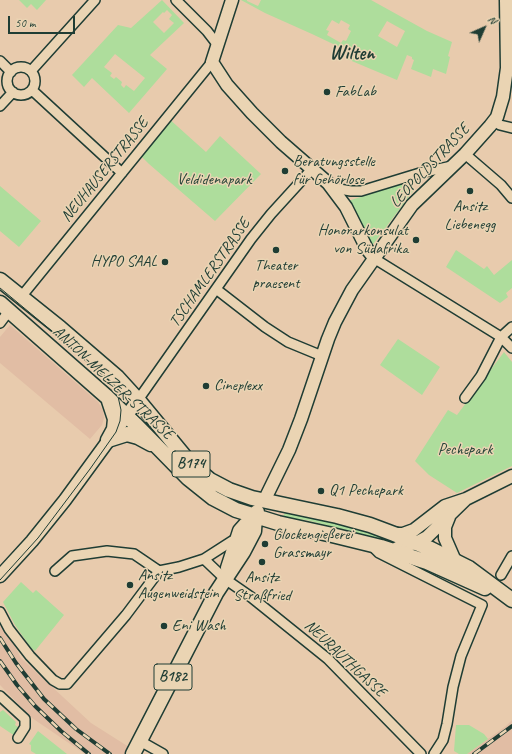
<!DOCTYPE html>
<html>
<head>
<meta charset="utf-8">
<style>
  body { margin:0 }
  #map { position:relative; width:512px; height:754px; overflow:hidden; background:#e8cbad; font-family:Caveat,sans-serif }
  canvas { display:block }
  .north { position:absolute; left:464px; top:8px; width:40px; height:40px; -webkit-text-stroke:3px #ead4b3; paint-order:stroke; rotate:45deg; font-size:11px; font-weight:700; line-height:16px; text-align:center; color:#1f3d34 }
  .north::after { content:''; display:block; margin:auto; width:14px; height:18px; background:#1f3d34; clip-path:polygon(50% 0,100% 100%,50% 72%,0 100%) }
  .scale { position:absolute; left:8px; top:16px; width:67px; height:18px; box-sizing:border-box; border:2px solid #1f3d34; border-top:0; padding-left:5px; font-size:12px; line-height:14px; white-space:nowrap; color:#1f3d34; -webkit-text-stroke:3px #ead4b3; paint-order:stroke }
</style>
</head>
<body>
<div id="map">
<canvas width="512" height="754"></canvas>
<div class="north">N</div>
<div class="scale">50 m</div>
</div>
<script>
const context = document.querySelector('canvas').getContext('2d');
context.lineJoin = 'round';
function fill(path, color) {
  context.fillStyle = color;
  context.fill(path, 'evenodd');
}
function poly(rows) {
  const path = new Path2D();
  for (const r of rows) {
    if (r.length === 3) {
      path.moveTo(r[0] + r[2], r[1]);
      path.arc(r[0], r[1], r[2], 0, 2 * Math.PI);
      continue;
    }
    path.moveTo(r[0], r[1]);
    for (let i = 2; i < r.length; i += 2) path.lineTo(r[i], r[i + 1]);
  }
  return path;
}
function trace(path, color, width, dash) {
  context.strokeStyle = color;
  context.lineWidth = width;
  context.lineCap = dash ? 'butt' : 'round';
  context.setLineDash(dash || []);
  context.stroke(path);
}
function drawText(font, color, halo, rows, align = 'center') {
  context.font = font + ' Caveat,sans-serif';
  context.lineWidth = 3;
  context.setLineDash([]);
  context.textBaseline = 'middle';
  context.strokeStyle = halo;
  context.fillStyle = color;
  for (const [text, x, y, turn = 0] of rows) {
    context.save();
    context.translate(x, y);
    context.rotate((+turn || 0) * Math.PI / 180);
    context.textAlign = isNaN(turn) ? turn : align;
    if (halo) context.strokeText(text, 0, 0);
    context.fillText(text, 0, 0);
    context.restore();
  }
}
fill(poly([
  [10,325,98,402,103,410,104,418,102,425,90,439,0,363,0,337],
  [0,619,21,658,91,723,140,754,85,754,32,718,0,685],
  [512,720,512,754,467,754,506,726]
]), '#e1bda4');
fill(poly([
  [19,0,46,0,37,10,31,4,27,8],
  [162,0,184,23,150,55,167,69,129,113,92,78,84,87,72,75,118,25,131,28],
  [167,10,172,15,169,19,174,23,164,33,153,22,163,12,164,13],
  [115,54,145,78,134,91,126,85,124,88,121,85,122,82,116,77,114,79,110,76,112,73,104,67],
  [241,0,247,0,247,1,258,6,261,0,371,0,427,31,452,42,448,56,450,57,446,74,433,69,431,77,411,69,414,60,412,59,412,57,407,55,397,80,347,59,350,52,312,34,265,13],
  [332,20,339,24,341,20,350,25,348,29,351,31,346,41,343,40,341,43,327,35,329,31,326,30],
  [387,21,405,31,397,47,378,36],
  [167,117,206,152,220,136,261,174,215,221,149,164,138,153],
  [407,182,414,190,371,247,348,201],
  [0,186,41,221,19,247,0,231],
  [456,250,484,269,487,266,494,275,512,260,512,288,506,293,508,297,500,303,446,267],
  [398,339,440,367,422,395,380,365],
  [504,352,512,362,512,466,457,493,429,475,415,461,448,410,457,415],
  [285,513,341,524,394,541,393,542,306,520,282,518],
  [21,582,33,593,36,590,64,615,35,651,31,648,15,625,3,602],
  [3,710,16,722,15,725,21,729,15,736,0,726,0,712],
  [456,725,469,725,484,734,488,739,467,754,459,754,454,751],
  [38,731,67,754,36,754,31,751,31,745,29,744]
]), '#aedd9c');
const street = poly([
  [176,0,207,31,217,44],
  [0,61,11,72],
  [21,81,14],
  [31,71,95,0],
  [32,90,122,173],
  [0,106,13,92],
  [494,121,500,125,512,128],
  [465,154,501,185,512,198],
  [330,184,339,189,351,191,361,191,420,173,452,166],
  [375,259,501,337,512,348],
  [216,289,265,327,288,342,322,356],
  [21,297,212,62],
  [0,323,9,311],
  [465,398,481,376,501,337,512,327],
  [138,400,251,239,271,214,312,169],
  [375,549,379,553,482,605,461,656,453,687,447,724,443,740,434,754],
  [204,559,225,579,251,597,328,659,421,754],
  [55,571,72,556,107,551,134,554,159,571],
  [501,575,512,556],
  [0,612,9,629,30,656,53,680,60,684,67,684,126,615,159,571,179,567,204,559,232,541,236,540],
  [0,696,25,719,25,727,18,738],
  [140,741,163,754]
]);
const secondary = poly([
  [232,0,212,62,227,85,252,113,281,142,328,183,346,207,367,249,375,259],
  [264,501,289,450,301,419,328,339,335,322,352,290,412,205,465,154,490,126,497,117,503,97,507,68,506,0],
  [449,517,445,527,445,538,455,561],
  [394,534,403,534,414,530,445,506,466,499,512,476],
  [392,551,401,546,416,543,427,537,465,500],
  [0,576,32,541,65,500,138,400]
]);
const primary = poly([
  [0,280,60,328,117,377,138,400,190,463,210,480,229,490,252,498,337,516,370,525,394,534,431,549,469,568,512,600],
  [0,303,107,397,135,424,188,478,213,498,236,510,278,523,328,534,381,547,427,562,485,588],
  [108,440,127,434,138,437,151,444],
  [108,440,114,429,115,419,109,401],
  [228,568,240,531,257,512],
  [133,754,216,593,243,552,254,531,255,516]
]);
trace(street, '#1f3d34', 12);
trace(secondary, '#1f3d34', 15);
trace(primary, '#1f3d34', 17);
trace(street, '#ead4b3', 9);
trace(secondary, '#ead4b3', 12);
trace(primary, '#ead4b3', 14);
trace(poly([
  [0,288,53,332,109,381,117,392,121,410,120,421,116,432,90,469,38,538,0,580]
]), '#1f3d34', 1);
const rail = poly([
  [0,638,16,663,44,699,76,729,110,754],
  [0,661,17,685,35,706,61,731,89,754],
  [474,754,512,726]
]);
trace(rail, '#1f3d34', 4);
trace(rail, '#ead4b3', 2.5, [8]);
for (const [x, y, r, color] of [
  [327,92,4,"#1f3d34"],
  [285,171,4,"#1f3d34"],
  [470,191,4,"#1f3d34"],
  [416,240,4,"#1f3d34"],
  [276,250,4,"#1f3d34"],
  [165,262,4,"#1f3d34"],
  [206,386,4,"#1f3d34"],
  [321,491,4,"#1f3d34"],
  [265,544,4,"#1f3d34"],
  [262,562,4,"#1f3d34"],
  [130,585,4,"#1f3d34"],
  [164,626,4,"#1f3d34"]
]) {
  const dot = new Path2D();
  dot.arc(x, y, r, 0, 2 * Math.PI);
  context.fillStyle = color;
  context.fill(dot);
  trace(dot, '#ead4b3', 1.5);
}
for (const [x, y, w] of [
  [191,464,38],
  [173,677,38]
]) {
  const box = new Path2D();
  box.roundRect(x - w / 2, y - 13, w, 26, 3);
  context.fillStyle = '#ead4b3';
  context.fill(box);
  trace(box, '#1f3d34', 1);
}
drawText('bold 15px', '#1f3d34', null, [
  ["B174",191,464],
  ["B182",173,677]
]);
drawText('16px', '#1f3d34', '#ead4b3', [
  ["FabLab",335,92],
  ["Beratungsstelle",293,162],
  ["für Gehörlose",293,180],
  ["Ansitz",470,207,"center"],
  ["Liebenegg",470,225,"center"],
  ["Honorarkonsulat",408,231,"right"],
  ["von Südafrika",408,249,"right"],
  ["HYPO SAAL",157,262,"right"],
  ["Theater",276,266,"center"],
  ["praesent",276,284,"center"],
  ["Cineplexx",214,386],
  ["Q1 Pechepark",329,491],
  ["Glockengießerei",273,535],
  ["Grassmayr",273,553],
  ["Ansitz",138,576],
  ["Augenweidstein",138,594],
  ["Ansitz",262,578,"center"],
  ["Straßfried",262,596,"center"],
  ["Eni Wash",172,626]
], 'left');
drawText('16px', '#1f3d34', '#ead4b3', [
  ["LEOPOLDSTRASSE",430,166,-47],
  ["NEUHAUSERSTRASSE",105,170,-51],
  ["TSCHAMLERSTRASSE",210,273,-55],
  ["ANTON-MELZER-STRASSE",113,383,43],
  ["NEURAUTHGASSE",345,659,43]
]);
drawText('16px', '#264539', '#ead4b3', [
  ["Veldidenapark",214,180],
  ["Pechepark",465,450]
]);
drawText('bold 20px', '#1f3d34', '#ead4b3', [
  ["Wilten",352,54]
]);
</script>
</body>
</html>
